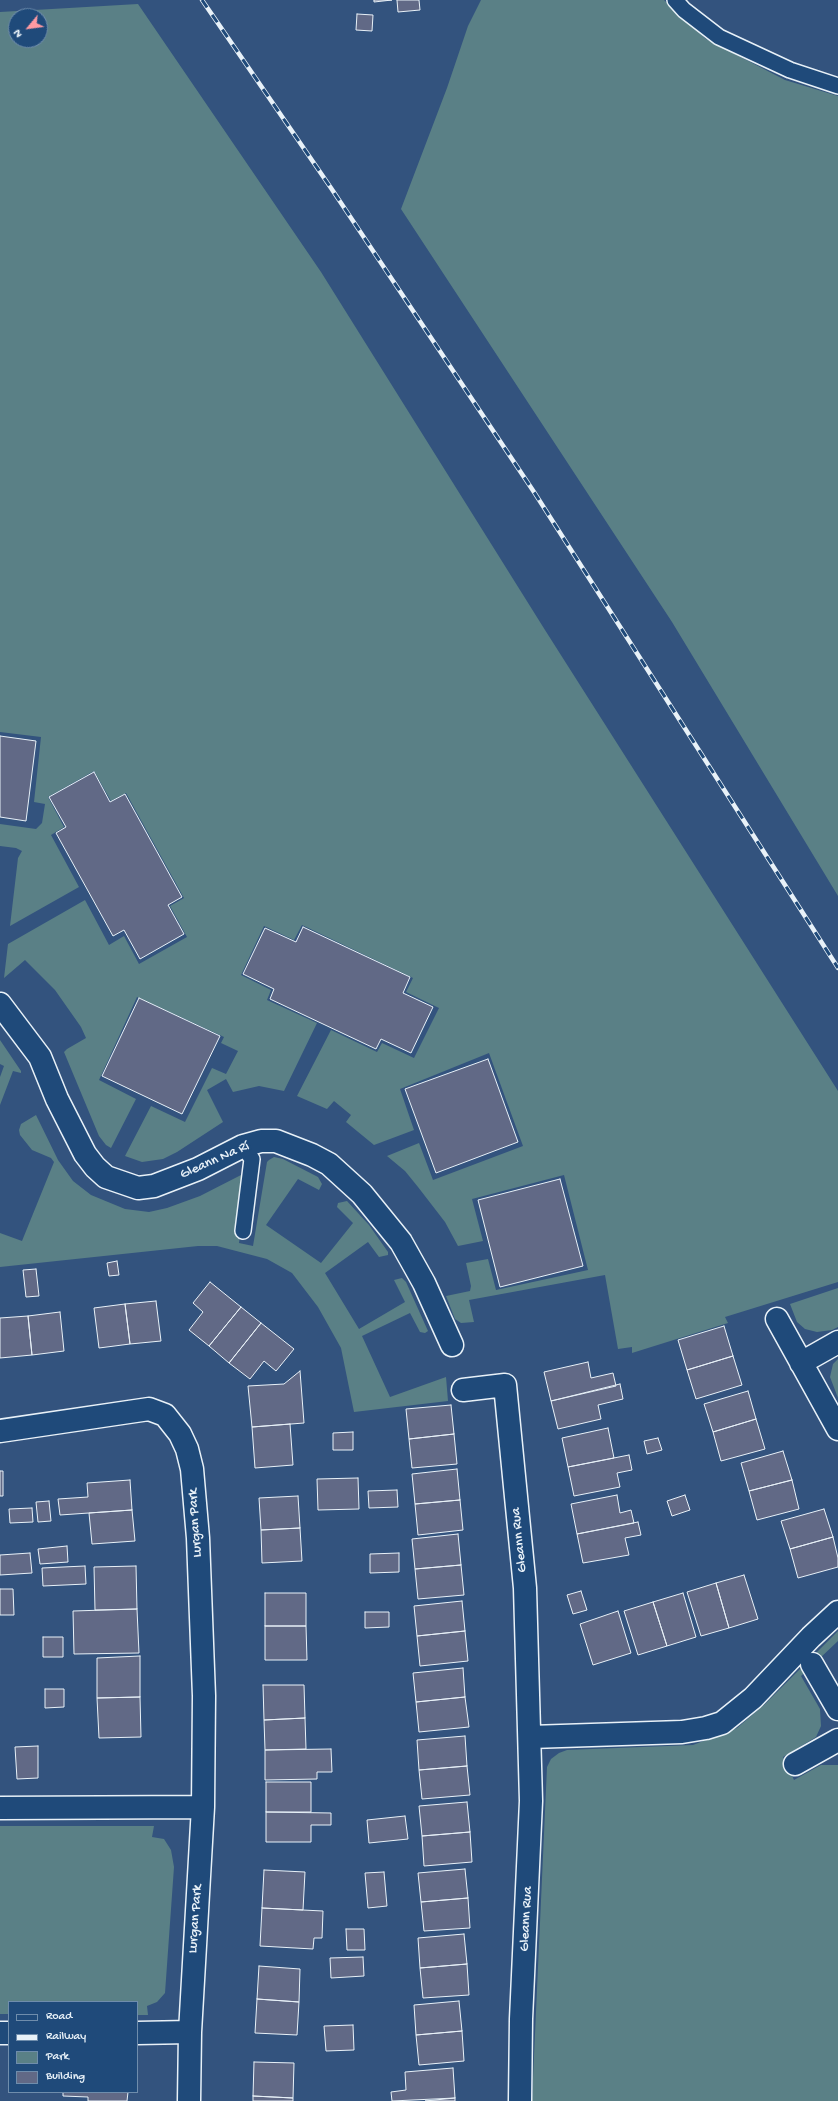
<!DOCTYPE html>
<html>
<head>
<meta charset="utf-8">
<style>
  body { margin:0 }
  #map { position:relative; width:838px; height:2101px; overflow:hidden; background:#33537e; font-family:"Gochi Hand",sans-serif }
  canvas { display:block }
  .legend { position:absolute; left:8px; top:2001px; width:130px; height:92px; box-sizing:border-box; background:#1f4a7a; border:1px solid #6f8dac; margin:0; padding:5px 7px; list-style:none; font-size:12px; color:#e8f1f8 }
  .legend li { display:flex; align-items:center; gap:8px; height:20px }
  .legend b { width:20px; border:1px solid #6f8dac }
  .north { position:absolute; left:8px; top:8px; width:40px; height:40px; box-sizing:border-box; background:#1f4a7a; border:1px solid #6f8dac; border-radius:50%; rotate:241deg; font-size:11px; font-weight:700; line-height:16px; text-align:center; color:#e8f1f8 }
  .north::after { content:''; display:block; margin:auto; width:14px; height:18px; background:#ff9aa2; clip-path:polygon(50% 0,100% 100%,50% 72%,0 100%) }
</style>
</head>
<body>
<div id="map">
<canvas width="838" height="2101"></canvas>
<ul class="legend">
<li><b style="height:5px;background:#1f4a7a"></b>Road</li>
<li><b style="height:5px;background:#e8f1f8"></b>Railway</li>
<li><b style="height:11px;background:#5a8086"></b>Park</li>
<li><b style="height:11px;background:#616986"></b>Building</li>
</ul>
<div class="north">N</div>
</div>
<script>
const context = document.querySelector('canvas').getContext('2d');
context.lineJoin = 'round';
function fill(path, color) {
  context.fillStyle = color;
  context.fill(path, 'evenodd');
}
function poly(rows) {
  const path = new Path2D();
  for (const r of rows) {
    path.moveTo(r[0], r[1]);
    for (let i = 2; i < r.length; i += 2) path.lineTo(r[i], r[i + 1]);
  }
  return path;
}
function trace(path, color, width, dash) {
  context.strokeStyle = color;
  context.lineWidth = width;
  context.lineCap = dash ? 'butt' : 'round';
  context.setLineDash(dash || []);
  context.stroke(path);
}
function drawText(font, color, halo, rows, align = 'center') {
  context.font = font + ' "Gochi Hand",sans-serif';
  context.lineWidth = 4;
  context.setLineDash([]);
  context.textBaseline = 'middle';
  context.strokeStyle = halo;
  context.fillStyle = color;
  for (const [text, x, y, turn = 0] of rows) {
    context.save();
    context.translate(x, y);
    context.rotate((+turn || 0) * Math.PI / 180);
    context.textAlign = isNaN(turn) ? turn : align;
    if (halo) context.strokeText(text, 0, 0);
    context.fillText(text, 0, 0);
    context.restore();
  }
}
fill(poly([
  [481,0,664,0,706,39,785,80,838,96,838,896,672,622,401,209,447,88,468,26],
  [138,4,321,272,545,630,838,1091,838,1282,725,1317,728,1323,632,1353,632,1347,618,1349,605,1275,469,1300,474,1322,461,1323,455,1319,446,1296,470,1291,471,1286,466,1263,488,1259,496,1290,588,1270,564,1175,472,1199,483,1241,458,1246,445,1222,418,1187,405,1171,387,1156,419,1143,433,1180,523,1146,489,1053,400,1089,414,1130,374,1145,346,1122,351,1115,334,1101,327,1109,297,1096,331,1030,377,1052,382,1043,414,1058,439,1008,406,992,413,978,302,925,294,940,264,926,241,975,271,990,267,1000,317,1023,284,1091,259,1086,233,1092,226,1079,207,1090,223,1122,177,1152,163,1159,142,1162,125,1156,151,1106,185,1122,212,1068,226,1074,238,1051,221,1043,224,1037,137,997,99,1080,136,1099,111,1148,106,1145,99,1136,64,1052,67,1049,86,1038,81,1027,55,990,25,960,4,978,8,944,85,900,109,945,124,936,139,964,187,937,170,906,184,898,126,793,111,801,94,771,48,797,64,827,51,835,79,887,10,926,18,858,22,851,16,848,0,846,0,824,36,829,42,823,45,804,34,802,41,737,0,732,0,12],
  [16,16,40,16,40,40,16,40],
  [0,1040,21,1071,21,1073,13,1071,0,1105,0,1077,4,1066,0,1064],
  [36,1115,58,1160,73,1181,91,1195,125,1209,149,1212,167,1208,200,1196,243,1174,247,1181,239,1243,253,1246,267,1162,269,1160,274,1157,283,1159,318,1177,322,1184,319,1190,298,1179,266,1225,321,1263,353,1223,337,1207,338,1203,347,1201,369,1225,388,1252,388,1255,379,1257,368,1242,325,1273,359,1329,405,1302,394,1280,402,1278,406,1282,428,1331,425,1333,420,1332,410,1313,362,1336,390,1397,446,1377,448,1401,354,1412,341,1348,318,1307,292,1273,267,1259,217,1246,198,1246,0,1267,0,1233,22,1241,54,1162,51,1158,32,1150,20,1135,19,1130,21,1124],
  [838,1288,838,1327,832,1330,817,1332,805,1329,797,1322,790,1304],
  [838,1359,838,1398,830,1377,833,1364],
  [838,1631,838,1641,801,1676,820,1709,821,1726,816,1737,783,1757,794,1780,821,1765,838,1765,838,2101,532,2101,547,1767,551,1759,559,1753,567,1750,693,1745,737,1728,764,1705],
  [0,1826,154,1826,152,1837,164,1839,171,1850,174,1867,165,1993,157,2002,147,2006,148,2015,137,2015,137,2002,9,2002,9,2014,0,2014]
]), '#5a8086');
const building = poly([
  [374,0,392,0,374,2,374,0],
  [397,0,419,0,420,10,398,12,397,0],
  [357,14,373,15,372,31,356,30,357,14],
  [0,736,36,741,26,821,0,817,0,736],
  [94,772,110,802,125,794,182,897,168,905,184,934,140,959,124,930,113,936,56,833,66,827,49,797,94,772],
  [303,927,410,977,403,993,433,1007,411,1053,381,1039,376,1049,270,999,274,989,243,974,265,928,296,942,303,927],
  [139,998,220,1036,182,1114,102,1076,139,998],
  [488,1059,518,1142,436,1173,405,1089,488,1059],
  [560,1179,583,1266,500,1287,478,1200,560,1179],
  [117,1261,119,1275,109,1276,107,1263,117,1261],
  [36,1269,39,1296,26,1297,23,1270,36,1269],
  [210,1282,241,1307,209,1346,189,1330,203,1312,193,1303,210,1282],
  [156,1301,161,1341,130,1344,125,1304,156,1301],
  [125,1304,130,1344,99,1348,94,1308,125,1304],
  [241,1307,261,1323,229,1363,209,1346,241,1307],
  [60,1312,64,1351,32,1355,28,1316,60,1312],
  [28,1316,32,1355,0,1358,0,1318,28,1316],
  [261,1323,294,1349,276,1371,264,1361,250,1379,229,1363,261,1323],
  [724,1326,733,1356,687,1370,678,1340,724,1326],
  [733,1356,742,1385,696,1399,687,1370,733,1356],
  [588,1362,591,1378,613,1373,616,1386,551,1401,544,1372,588,1362],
  [300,1371,304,1423,252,1427,248,1386,284,1384,300,1371],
  [620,1384,623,1399,598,1405,601,1419,558,1429,551,1401,620,1384],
  [748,1391,756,1419,713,1432,704,1404,748,1391],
  [451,1405,454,1434,409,1439,406,1409,451,1405],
  [756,1419,765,1449,721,1461,713,1432,756,1419],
  [290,1424,293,1465,255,1468,252,1427,290,1424],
  [608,1428,614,1458,568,1467,562,1438,608,1428],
  [353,1432,353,1450,333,1450,333,1433,353,1432],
  [454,1434,457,1464,412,1468,409,1439,454,1434],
  [658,1438,662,1450,647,1454,644,1441,658,1438],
  [783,1451,792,1480,749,1491,741,1463,783,1451],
  [629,1455,632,1470,617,1473,620,1487,574,1496,568,1467,629,1455],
  [457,1469,460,1500,415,1504,412,1474,457,1469],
  [0,1471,3,1471,3,1496,0,1496,0,1471],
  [358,1478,359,1509,318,1510,317,1479,358,1478],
  [130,1480,132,1510,60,1515,58,1499,88,1497,87,1483,130,1480],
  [792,1480,799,1509,757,1520,749,1491,792,1480],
  [397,1490,398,1507,369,1508,368,1491,397,1490],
  [617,1495,620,1513,631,1510,634,1523,577,1534,571,1504,617,1495],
  [685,1495,690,1510,672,1516,667,1501,685,1495],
  [298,1496,300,1528,261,1530,259,1498,298,1496],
  [460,1500,463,1530,418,1535,415,1504,460,1500],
  [49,1501,51,1521,38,1522,36,1502,49,1501],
  [32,1508,33,1522,10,1523,9,1509,32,1508],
  [824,1509,833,1537,790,1549,781,1521,824,1509],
  [132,1510,135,1541,92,1544,89,1513,132,1510],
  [638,1522,641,1535,625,1538,629,1555,583,1563,577,1534,638,1522],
  [300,1528,302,1561,262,1563,261,1530,300,1528],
  [458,1534,461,1565,415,1569,412,1539,458,1534],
  [833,1537,838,1558,838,1567,798,1578,790,1549,833,1537],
  [67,1546,68,1562,40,1564,38,1549,67,1546],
  [30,1553,32,1573,0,1575,0,1555,30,1553],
  [399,1553,399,1572,370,1573,370,1554,399,1553],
  [461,1565,464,1595,418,1599,415,1569,461,1565],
  [85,1566,86,1584,43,1586,42,1568,85,1566],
  [136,1566,137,1609,95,1610,94,1567,136,1566],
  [744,1575,758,1619,729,1628,716,1583,744,1575],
  [716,1583,729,1628,701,1636,687,1592,716,1583],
  [0,1589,13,1589,14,1615,0,1615,0,1589],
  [581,1591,587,1610,573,1614,567,1595,581,1591],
  [265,1593,306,1593,306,1626,265,1626,265,1593],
  [683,1593,696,1637,667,1646,653,1602,683,1593],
  [462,1601,465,1631,417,1636,414,1606,462,1601],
  [653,1602,667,1646,638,1655,624,1611,653,1602],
  [137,1609,139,1653,74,1654,73,1611,137,1609],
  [618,1611,631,1653,593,1665,580,1624,618,1611],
  [365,1612,389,1612,389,1627,365,1628,365,1612],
  [265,1626,306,1626,307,1660,265,1660,265,1626],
  [465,1631,468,1661,420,1666,417,1636,465,1631],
  [43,1637,63,1637,63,1657,43,1657,43,1637],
  [140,1656,140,1697,97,1698,97,1658,140,1656],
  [463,1668,465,1697,416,1702,413,1673,463,1668],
  [263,1685,304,1685,305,1718,264,1720,263,1685],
  [45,1689,64,1689,64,1707,45,1708,45,1689],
  [140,1697,141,1737,99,1738,97,1698,140,1697],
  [465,1697,469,1727,419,1732,416,1702,465,1697],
  [305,1718,306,1749,265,1750,264,1720,305,1718],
  [465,1736,467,1766,419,1770,417,1740,465,1736],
  [38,1746,38,1778,17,1779,15,1747,38,1746],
  [331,1749,332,1772,317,1772,317,1779,265,1780,265,1750,331,1749],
  [467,1766,470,1795,422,1799,419,1770,467,1766],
  [266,1782,311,1782,311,1812,266,1812,266,1782],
  [467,1802,470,1832,422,1836,419,1806,467,1802],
  [266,1812,331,1813,331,1825,311,1825,311,1842,266,1842,266,1812],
  [405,1816,408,1839,369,1843,367,1820,405,1816],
  [470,1832,472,1862,424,1866,422,1836,470,1832],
  [465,1869,468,1898,421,1902,418,1873,465,1869],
  [264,1870,305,1872,303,1910,262,1908,264,1870],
  [384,1872,387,1906,368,1908,365,1873,384,1872],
  [468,1898,470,1928,424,1931,421,1902,468,1898],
  [262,1908,323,1911,322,1938,314,1938,313,1949,260,1946,262,1908],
  [346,1929,364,1929,365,1950,347,1950,346,1929],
  [464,1934,467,1964,420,1968,418,1938,464,1934],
  [363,1957,364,1976,331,1978,330,1958,363,1957],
  [467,1964,469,1995,423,1998,420,1968,467,1964],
  [259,1966,300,1969,299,2002,257,1999,259,1966],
  [257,1999,299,2002,297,2035,255,2033,257,1999],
  [459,2001,462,2031,416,2035,414,2005,459,2001],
  [353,2025,354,2050,326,2051,324,2026,353,2025],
  [462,2031,464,2061,419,2065,416,2035,462,2031],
  [254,2062,294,2063,293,2098,253,2096,254,2062],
  [453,2068,455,2098,392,2101,391,2092,406,2090,405,2072,453,2068],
  [63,2092,128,2092,127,2101,88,2101,88,2097,63,2096,63,2092],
  [253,2096,293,2098,293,2101,253,2101,253,2096],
  [455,2098,455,2101,425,2101,455,2098]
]);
fill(building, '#616986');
trace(building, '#e8f1f8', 1);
const service = poly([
  [675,0,684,10,719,37,790,70,838,86],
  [243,1146,252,1159,243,1231]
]);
const minor = poly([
  [0,1004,40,1057,57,1099,85,1154,95,1167,106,1177,138,1188,154,1186,198,1169,243,1146,261,1141,276,1141,312,1155,329,1164,362,1194,401,1242,424,1283,452,1345],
  [777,1319,838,1429],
  [801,1363,838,1342],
  [463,1390,505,1385,525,1588,531,1801,521,2019,520,2101],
  [0,1431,149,1409,165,1415,180,1434,187,1449,192,1469,198,1538,204,1696,203,1807,190,2032,189,2101],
  [812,1664,838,1709],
  [531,1737,682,1732,706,1728,722,1723,753,1698,811,1637,838,1612],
  [795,1764,838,1740],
  [0,1808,203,1807],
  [0,2033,9,2033],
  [137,2033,190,2032]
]);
trace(service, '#e8f1f8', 18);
trace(minor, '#e8f1f8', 25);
trace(service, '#1f4a7a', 15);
trace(minor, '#1f4a7a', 22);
const rail = poly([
  [202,0,331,188,534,492,838,968]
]);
trace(rail, '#e8f1f8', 4.5);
trace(rail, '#1f4a7a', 3, [9]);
drawText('14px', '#e8f1f8', '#1f4a7a', [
  ["Gleann Na Rí",215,1161,-24],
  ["Lurgan Park",196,1523,-94],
  ["Gleann Rua",520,1540,-96],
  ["Lurgan Park",196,1919,-86],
  ["Gleann Rua",527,1919,-87]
]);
</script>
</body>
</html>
